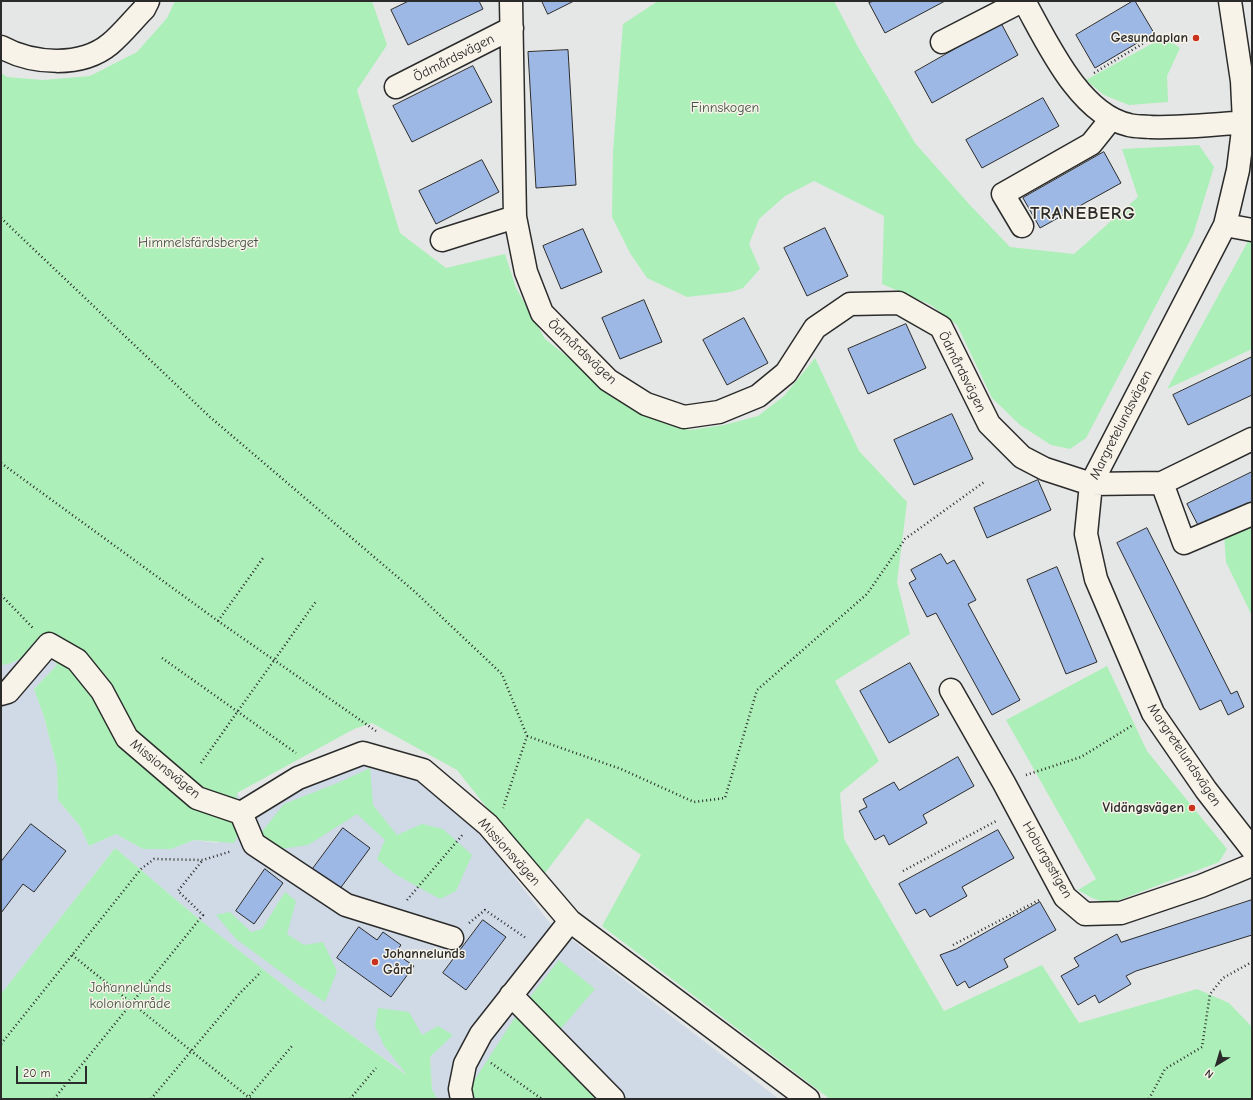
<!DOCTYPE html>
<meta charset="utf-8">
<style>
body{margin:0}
#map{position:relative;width:1253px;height:1100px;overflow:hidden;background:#e5e7e7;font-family:"Comic Neue",sans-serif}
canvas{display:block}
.frame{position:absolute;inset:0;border:2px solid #2b2b2b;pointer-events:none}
.north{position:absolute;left:1197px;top:1044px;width:40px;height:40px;-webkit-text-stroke:3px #f7f3e8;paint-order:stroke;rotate:218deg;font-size:11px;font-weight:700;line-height:16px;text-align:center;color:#2b2b2b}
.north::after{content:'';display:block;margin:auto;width:14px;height:18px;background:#2b2b2b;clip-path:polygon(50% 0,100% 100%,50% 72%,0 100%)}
.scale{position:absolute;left:16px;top:1066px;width:71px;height:18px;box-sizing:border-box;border:2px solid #2b2b2b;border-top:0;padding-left:5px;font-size:12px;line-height:14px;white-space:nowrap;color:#2b2b2b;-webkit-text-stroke:3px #f7f3e8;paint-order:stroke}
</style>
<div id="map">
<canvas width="1253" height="1100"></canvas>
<div class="frame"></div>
<div class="north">N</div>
<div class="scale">20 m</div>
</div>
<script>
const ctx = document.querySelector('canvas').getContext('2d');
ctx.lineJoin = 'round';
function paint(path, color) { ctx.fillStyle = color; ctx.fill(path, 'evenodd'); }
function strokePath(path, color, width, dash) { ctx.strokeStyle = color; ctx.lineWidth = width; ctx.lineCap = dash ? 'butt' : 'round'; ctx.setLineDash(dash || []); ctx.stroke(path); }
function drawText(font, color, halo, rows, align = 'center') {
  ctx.font = font + ' "Comic Neue",sans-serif'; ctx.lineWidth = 3; ctx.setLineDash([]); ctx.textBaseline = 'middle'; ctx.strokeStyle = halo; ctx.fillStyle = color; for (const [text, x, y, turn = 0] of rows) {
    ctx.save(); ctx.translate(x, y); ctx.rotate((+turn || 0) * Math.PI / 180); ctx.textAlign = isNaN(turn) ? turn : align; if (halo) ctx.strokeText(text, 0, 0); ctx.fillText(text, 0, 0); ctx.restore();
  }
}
paint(new Path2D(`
 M32,653L51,656L57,665L34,689L44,717L57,767L58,800L80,826L89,846L116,834L143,849H171L194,840L217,843L238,835L237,793L254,815L297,787L360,762L419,777L480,832L549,922L779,1099H437L432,1089L430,1057L452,1035L422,1036L384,1046L409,1076L305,1002L200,920L115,848L1,994V665L9,664Z`), '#d0d9e6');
paint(new Path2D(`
 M175,1H372L387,45L357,90L400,233L446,268L505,254L516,288L545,339L629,405L666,424L690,430L724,425L758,416L784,396L815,358L859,451L907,502L897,582L910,634L835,681L879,761L840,793L844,839L944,1011L1042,965L1079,1023L1197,989L1229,1003L1252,1027V1099H830L602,926L641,855L587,818L542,877L457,770L372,723L354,729L237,793L238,835L234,843L194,840L171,849H143L116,834L89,846L80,826L58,800L57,767L44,717L34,689L57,665L51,657L32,653L9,664L1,665V73L7,77L43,80L90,76L137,52L167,18Z
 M658,1H834L858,47L915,143L969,204L1010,247L1074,254L1138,197L1122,149L1199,145L1214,167L1193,235L1086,438L1070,449L1051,445L1020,425L992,398L957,325L931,305L882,284L884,216L814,181L785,196L759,219L749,244L760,269L743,288L731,292L687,297L647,278L630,253L612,217L613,151L623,24Z
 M1164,37L1180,48L1167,76L1168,102L1129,105L1104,95L1086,80Z
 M1252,232V349L1167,389L1246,245Z
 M1252,527V616L1226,562L1224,534Z
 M1107,666L1147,751L1227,849L1219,862L1109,904L1092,898L1078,890L1096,879L1006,720Z
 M370,768L373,805L397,835L422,824L443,829L472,855L456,891L440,899L395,874L377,859L385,840L357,814L308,845L280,849L261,833L284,804L340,782Z
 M115,848L200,920L305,1002L407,1075L384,1046L375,1026L378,1008L409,1012L422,1035L438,1026L453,1035L430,1057L432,1089L437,1099H1V994Z
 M285,892L296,901L287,934L304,945L323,942L337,971L325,1002L300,986L236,939L216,915L230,912L251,932L262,929Z
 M559,960L595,989L551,1040L607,1099H475L470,1087L519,1011Z`), '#acefb8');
const building = new Path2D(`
 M409,1H479L483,9L408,45L391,10Z
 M542,1H574L548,14Z
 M874,1H945L885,33L869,3Z
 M1133,1H1135L1154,33L1095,68L1076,35Z
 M1001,23L1018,55L932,103L915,72Z
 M568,50L576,185L536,188L528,52Z
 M473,66L492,102L412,142L393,106Z
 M1043,98L1059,126L982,168L966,140Z
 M1104,152L1121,183L1040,228L1023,198Z
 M482,160L499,192L436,224L419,191Z
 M825,228L848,276L807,296L784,248Z
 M583,229L602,272L561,289L543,246Z
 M644,300L662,342L620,359L602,318Z
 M744,318L768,363L727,385L703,340Z
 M906,324L926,368L868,394L848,349Z
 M1252,357V395L1188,425L1173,395Z
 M952,414L973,459L914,485L894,440Z
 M1252,472V506L1201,531L1187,504Z
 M1038,480L1051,510L987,538L974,508Z
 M1147,528L1231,694L1237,691L1244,707L1228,715L1221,700L1200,710L1117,543Z
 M941,554L947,564L954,560L976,600L968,604L1020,700L992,715L936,613L927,617L909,583L916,579L911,570Z
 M1057,567L1097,662L1066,674L1027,580Z
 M910,663L939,715L889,743L860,691Z
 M958,757L974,786L923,815L927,823L889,845L884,835L875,840L859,811L867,807L863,799L894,782L899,790Z
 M31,824L66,851L34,892L23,884L1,913V862Z
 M343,828L370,848L336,894L309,874Z
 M998,830L1014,858L962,887L967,896L930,917L925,909L916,914L899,884Z
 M265,869L283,883L254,924L236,911Z
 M1252,900V935L1136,971L1126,976L1131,984L1099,1003L1095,995L1078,1005L1061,976L1079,966L1074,958L1117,934L1121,942Z
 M1040,902L1056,930L1004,959L1008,967L969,988L965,981L957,986L940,955L956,949Z
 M483,920L506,937L466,990L443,973Z
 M359,927L377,940L383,932L401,945L395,953L414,966L391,997L337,958Z`);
paint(building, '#9eb8e5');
strokePath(building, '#2b2b2b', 1);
const minor = new Path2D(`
 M511,1L515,217L526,272L542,313L608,380L646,404L684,417L719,412L758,396L786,373L815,328L850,304L899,303L941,327L989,424L1022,457L1045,469L1091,484L1162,483L1252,439
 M1024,1C1047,42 1079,114 1129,125C1135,127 1143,126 1150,127C1182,128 1213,125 1244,122
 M1230,1L1242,81L1244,122L1238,170L1225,225L1091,484L1086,534L1096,579L1153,713L1206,790L1252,849
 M942,42L1022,1
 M1,47C32,64 81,68 110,44C122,34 133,20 144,9L148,1
 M396,87L512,28
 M1225,225L1252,230
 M1022,226L1003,194L1091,144L1111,119
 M442,240L515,217
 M1162,483L1184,543L1252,514
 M951,690L1004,783L1065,897L1085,914L1121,913L1201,886L1252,865
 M1,694L8,692L49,644L77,660L102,691L127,738L197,798L241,813
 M241,813L298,778L363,753L423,770L488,825L570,921L808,1099
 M241,813L254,844L346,905L452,938
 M511,995L613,1099
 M462,1099L460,1089L465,1064L481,1034L570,921`);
strokePath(minor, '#2b2b2b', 25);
strokePath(new Path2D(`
 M1094,73L1147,41
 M1,218L210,417L414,591L502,674L527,736L503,808
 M1,463L218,621L376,731
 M1,595L33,628
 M218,621L263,558
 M162,658L296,753
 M527,736L621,769L694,802L725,798L757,690L867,594L905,539L984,482
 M201,763L317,600
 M1026,775L1081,757L1133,725
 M903,871L998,820
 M407,900L464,833
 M469,923L485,910L526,938
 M953,945L1041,899
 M72,955L251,1099
 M1,1044L141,869L154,859L203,860L232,851
 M491,1063L542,1099
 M54,1099L203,915L178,891L202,861
 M151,1099L239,994L261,972
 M247,1099L292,1046
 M350,1099L376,1068
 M1149,1099L1165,1069L1202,1047L1210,994L1223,978L1252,962`), '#2b2b2b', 2.5, [1, 3]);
strokePath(minor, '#f7f3e8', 22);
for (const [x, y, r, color] of [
 [1196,38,4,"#c8321e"],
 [1192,808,4,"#c8321e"],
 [375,962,4,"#c8321e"]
]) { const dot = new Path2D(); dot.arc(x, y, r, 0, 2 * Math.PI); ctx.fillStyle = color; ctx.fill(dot); strokePath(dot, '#f7f3e8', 1.5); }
drawText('bold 14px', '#2b2b2b', '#f7f3e8', [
 ["Gesundaplan",1188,38],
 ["Vidängsvägen",1184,808],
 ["Johannelunds",383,954,"left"],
 ["Gård",383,970,"left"]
], 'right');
drawText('14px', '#2b2b2b', '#f7f3e8', [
 ["Ödmårdsvägen",454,58,-27],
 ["Ödmårdsvägen",582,352,43],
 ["Ödmårdsvägen",962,372,63],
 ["Margretelundsvägen",1121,425,-63],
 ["Margretelundsvägen",1184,755,56],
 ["Missionsvägen",165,769,39],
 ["Missionsvägen",509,852,48],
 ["Hoburgsstigen",1047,860,60]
]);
drawText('14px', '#455247', '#f7f3e8', [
 ["Finnskogen",725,108],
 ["Himmelsfärdsberget",198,243],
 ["Johannelunds",130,988],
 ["koloniområde",130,1004]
]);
ctx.letterSpacing = '1px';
drawText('bold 18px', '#2b2b2b', '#f7f3e8', [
 ["TRANEBERG",1083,214]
]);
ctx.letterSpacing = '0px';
</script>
